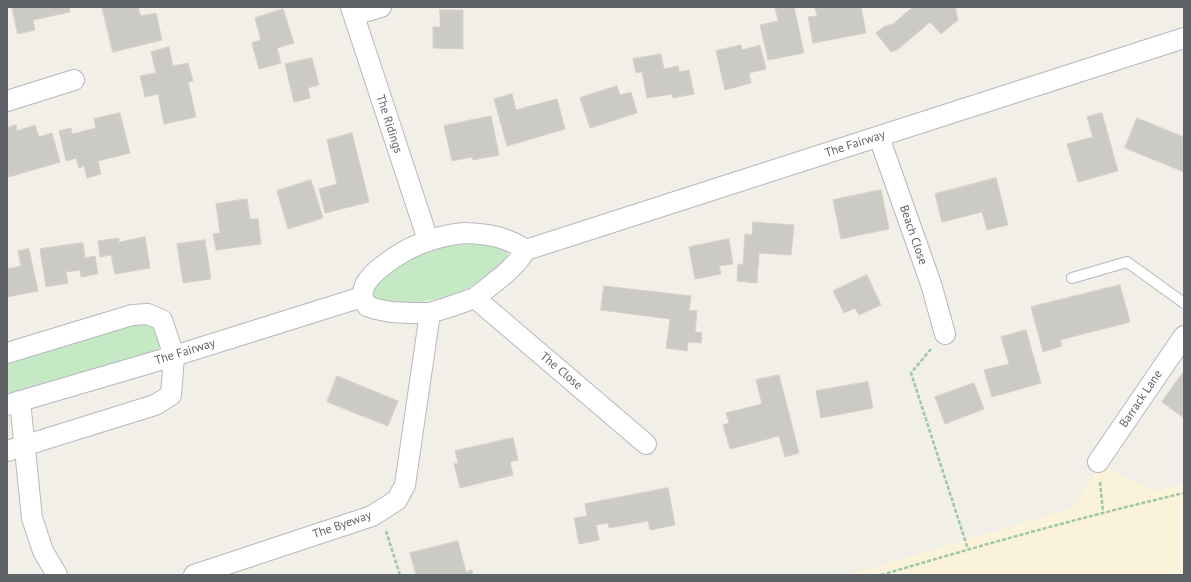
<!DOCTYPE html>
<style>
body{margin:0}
#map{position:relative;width:1191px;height:582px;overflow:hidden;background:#f1efe8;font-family:"PT Sans",sans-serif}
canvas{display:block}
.frame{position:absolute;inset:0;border:8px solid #5f6368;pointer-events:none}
</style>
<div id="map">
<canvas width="1191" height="582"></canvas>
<div class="frame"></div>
</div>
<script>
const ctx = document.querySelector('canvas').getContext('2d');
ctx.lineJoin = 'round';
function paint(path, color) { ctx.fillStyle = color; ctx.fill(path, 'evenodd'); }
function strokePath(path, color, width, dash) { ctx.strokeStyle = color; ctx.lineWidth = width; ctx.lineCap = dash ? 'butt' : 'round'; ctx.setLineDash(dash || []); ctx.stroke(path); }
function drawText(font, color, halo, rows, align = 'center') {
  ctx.font = font + ' "PT Sans",sans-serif'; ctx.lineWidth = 3; ctx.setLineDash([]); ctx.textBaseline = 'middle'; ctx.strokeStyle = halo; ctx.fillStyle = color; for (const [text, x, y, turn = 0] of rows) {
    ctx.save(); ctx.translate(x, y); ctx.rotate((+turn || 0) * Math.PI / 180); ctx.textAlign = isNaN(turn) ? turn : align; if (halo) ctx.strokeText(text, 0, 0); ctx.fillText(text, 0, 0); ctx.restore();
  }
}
paint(new Path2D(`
 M475,244L495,245L506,249L508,253L507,258C482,284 460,296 425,301C416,302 406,304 397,304C389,303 381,302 373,300C372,297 371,292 372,288C379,272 422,253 438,248C451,245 463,244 475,244Z
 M137,321C140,321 144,321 147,322C157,325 160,341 159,350L7,397V363Z`), '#c5e8c5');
paint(new Path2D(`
 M1101,466L1155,491L1184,484V575H848L1073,508Z`), '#fbf3d9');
const building = new Path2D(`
 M12,7H69L70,12L33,20L35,30L18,34Z
 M102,7H138L141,16L156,13L162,40L113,52Z
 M775,7H794L804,53L768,60L760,25L778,21Z
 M815,7H861L866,33L813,43L808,17L817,16Z
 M913,7H955L958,20L941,34L930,22L897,50L891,52L876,33L885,26L893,24Z
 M283,9L294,43L277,48L281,63L259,69L252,43L261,40L255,18Z
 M440,10H463V49L433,48V27H440Z
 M741,45L742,50L760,45L766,69L749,73L751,83L725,90L716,51Z
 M169,47L173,66L188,63L193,81L188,82L196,117L164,124L158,94L145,97L140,76L156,73L151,52Z
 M661,54L664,69L678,66L679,72L689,70L694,94L673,98L672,94L647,98L642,72L636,73L633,59Z
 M312,58L319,85L308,88L310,98L294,102L285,64Z
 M617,86L620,95L631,92L637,113L590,128L580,98Z
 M512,94L516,110L557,99L565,129L507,146L494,99Z
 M120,113L130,153L98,161L101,174L87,178L84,166L79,168L76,158L66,161L59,131L71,128L72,134L96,128L94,119Z
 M1102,113L1118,171L1078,182L1067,144L1093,137L1087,117Z
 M491,116L499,155L473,160L472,157L452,161L444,126Z
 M1137,118L1184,137V172L1125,148Z
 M16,125L17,131L35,125L39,137L52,133L60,162L9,177L7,169V128Z
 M352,133L369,202L325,213L319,189L337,184L327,140Z
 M996,178L1008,225L987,230L982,212L942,222L935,194Z
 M311,180L323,218L288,229L277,191Z
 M881,190L889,229L841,239L833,200Z
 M247,199L250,219H258L261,244L216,250L213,234L220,233L216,204Z
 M753,222L794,225L791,255L759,253L757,283L737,281L738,264L743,265L745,234L752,235Z
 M145,237L150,268L115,274L111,255L100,257L98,241L119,238V242Z
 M729,239L733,264L719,266L721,274L695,279L689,247Z
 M205,240L211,279L183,283L177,244Z
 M83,243L85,258L95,256L98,274L81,277L80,270L66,272L68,283L46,287L40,249Z
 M29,249L38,291L7,297V269L21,266L18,251Z
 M867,275L881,305L859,315L855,308L844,313L833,291Z
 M1120,285L1130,322L1060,340L1062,346L1043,352L1031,307Z
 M604,286L691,296L689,310L697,311L695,332L702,333L701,343L688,342L687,351L666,348L670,319L601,310Z
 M1026,330L1041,383L992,397L984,370L1009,364L1001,337Z
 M1184,371V418L1162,402Z
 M779,375L799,453L785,457L779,436L730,449L723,425L729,423L726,413L762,404L756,380Z
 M337,376L398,401L388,426L327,402Z
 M868,382L873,408L821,418L816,391Z
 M974,383L984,409L945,424L935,397Z
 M513,438L518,460L510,462L513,475L460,488L454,464L458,463L455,451Z
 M668,488L675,525L650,530L648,521L609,528L608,523L596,525L599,540L579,544L574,518L587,516L585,504Z
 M458,541L466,572L472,570L473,575H416L410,553Z`);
paint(building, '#cccac5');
strokePath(building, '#d6d1c6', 1);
const service = new Path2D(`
 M1072,278L1127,262L1184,303`);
const minor = new Path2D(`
 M351,7L428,240
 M354,15L381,7
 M7,101L74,80
 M879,137L931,284L945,334
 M464,233C490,234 504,236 526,250L517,262L505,274L475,298L449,307L430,313H410L391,312L376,309L367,306L362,297C363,293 363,289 365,285C369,277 377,270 384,265C408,246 434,236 464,233Z
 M526,250L1184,38
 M475,298L646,444
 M7,353L132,315L148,314L162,320L174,356L171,395L155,405L7,451
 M20,401L32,518L43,551L57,575
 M7,405L174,356L362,297
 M1098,462L1184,336
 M194,575L372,516L397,500L405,485L430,313`);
strokePath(service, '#b5b8bc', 12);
strokePath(minor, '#b5b8bc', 22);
strokePath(new Path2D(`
 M931,349L911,373L968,549
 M1100,482L1103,512
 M386,531L400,575
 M881,575C982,545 1082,517 1184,493`), '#9cc7a9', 2.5, [4, 2]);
strokePath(service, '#fff', 10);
strokePath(minor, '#fff', 20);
drawText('12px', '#5f6368', '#fff', [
 ["The Ridings",389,124,72],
 ["The Fairway",855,144,-18],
 ["Beach Close",913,235,71],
 ["The Fairway",185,352,-17],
 ["The Close",561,371,40],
 ["Barrack Lane",1141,399,-56],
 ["The Byeway",342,525,-19]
]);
</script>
